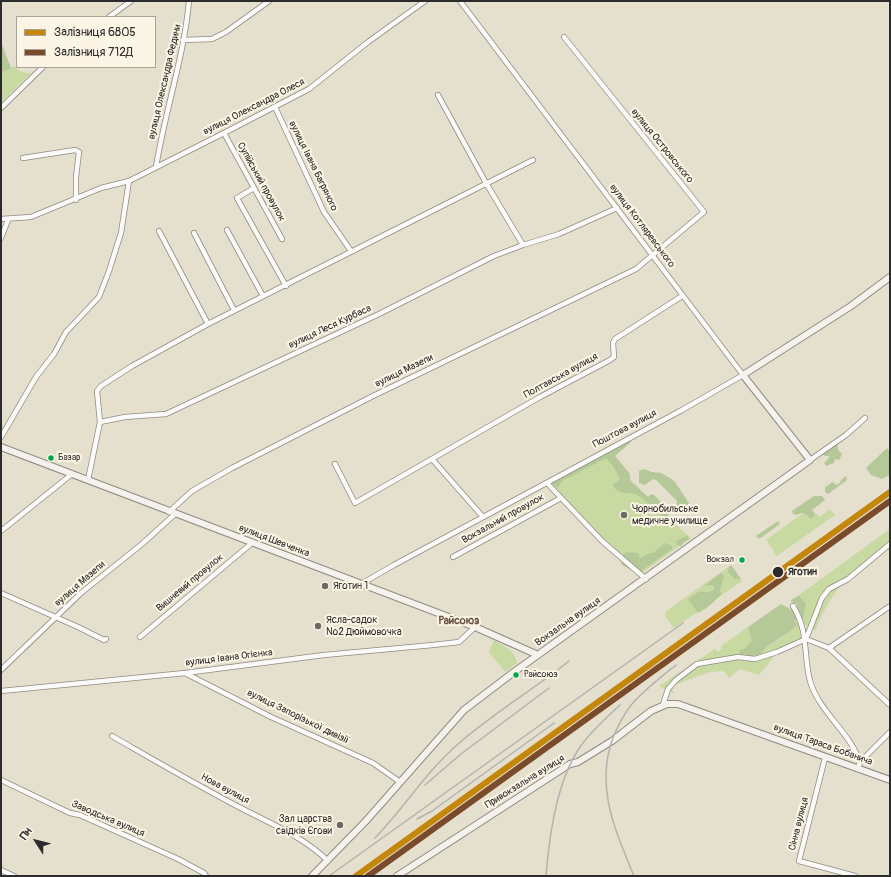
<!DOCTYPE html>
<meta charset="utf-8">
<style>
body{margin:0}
#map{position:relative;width:891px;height:877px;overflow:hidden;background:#e5dfce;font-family:Pangolin,sans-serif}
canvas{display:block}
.frame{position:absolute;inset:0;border:2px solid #2b2b2b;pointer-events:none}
.legend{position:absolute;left:16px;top:16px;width:140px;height:52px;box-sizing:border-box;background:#fcf5e5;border:1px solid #a8a49b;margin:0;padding:5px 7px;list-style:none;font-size:12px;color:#2b2b2b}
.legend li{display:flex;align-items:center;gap:8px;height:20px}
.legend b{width:20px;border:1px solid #a8a49b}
.north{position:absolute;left:16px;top:821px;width:40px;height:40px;-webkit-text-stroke:3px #fcf5e5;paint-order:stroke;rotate:306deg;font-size:11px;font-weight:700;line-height:16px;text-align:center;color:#2b2b2b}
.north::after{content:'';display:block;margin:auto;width:14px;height:18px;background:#2b2b2b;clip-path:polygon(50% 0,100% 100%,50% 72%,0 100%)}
</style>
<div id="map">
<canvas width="891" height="877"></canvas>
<div class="frame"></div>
<ul class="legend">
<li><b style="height:5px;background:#c4870b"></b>Залізниця 6805</li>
<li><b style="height:5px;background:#7a4b2a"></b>Залізниця 712Д</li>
</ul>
<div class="north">Пн</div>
</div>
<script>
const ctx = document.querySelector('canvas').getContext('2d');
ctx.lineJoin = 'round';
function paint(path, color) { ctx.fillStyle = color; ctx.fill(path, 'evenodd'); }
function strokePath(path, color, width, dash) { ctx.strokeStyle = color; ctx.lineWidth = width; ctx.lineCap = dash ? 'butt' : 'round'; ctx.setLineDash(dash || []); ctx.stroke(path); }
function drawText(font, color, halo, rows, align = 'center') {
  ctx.font = font + ' Pangolin,sans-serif'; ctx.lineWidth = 4; ctx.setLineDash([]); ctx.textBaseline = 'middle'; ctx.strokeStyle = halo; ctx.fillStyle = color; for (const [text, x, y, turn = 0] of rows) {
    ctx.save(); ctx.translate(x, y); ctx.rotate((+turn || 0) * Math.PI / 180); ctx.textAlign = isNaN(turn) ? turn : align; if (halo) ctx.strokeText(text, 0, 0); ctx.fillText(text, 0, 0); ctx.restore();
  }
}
paint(new Path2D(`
 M14,66C18,71 26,75 32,72L1,103V73Z
 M605,455L690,538L642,573L604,539L551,483Z
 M830,509L835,515L777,556L766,540L802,514L807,515L812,510L820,517Z
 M890,529V543C853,573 833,585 815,631L804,624L803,619L806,604L799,595Z
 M731,565L742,581L674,628L666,617L665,612Z
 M796,619H798L801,639L776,650V654L759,675L740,669L729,678L724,671L710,672L674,685L672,690L675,694L659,686L715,649L718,652L722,649L721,646L748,627L753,641L744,649L761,653L773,642L779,640L794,628Z
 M494,640C503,646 516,651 517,663L505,672L489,652Z`), '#c8d9a1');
paint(new Path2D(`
 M1,42L11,68L1,73Z
 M631,440L630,443L615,456L630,474V481L648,497L651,494L654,495L669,510L670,513L666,518C656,513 643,496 635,494C626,492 618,495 613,485L620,479L613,466L606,458L562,481L558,488L551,482Z
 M837,443L838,450L842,454L839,460L835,459L834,463L826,466L824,463L828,459L829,456H825L822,453Z
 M887,448L890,451V475L882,479L871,475L866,468Z
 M643,469L652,472L661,473L670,478L675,482L689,503L684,510L676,508L677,501L656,480L653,479L645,485L639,483V471Z
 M846,476L847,480L828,494L825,492V487L833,482L836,485L840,483L841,480Z
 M814,496H822L825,500L812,510L815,515L811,519L807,515L801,513L796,515L793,514L792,511Z
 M778,521L780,524L759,539L756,536Z
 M688,535L689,540L685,541L681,546L677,545L676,541Z
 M665,543L672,546V549L644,569L640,575L622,565L620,558L626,552L638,553L640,558L650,553H653Z
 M729,566H732L741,579H735L728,572Z
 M721,573L724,576L720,591L722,594L708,607L698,613L688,599L700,591C704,593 712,593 715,588L712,585L704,586Z
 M799,595L806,604L803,619L794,621L797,624C787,638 767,641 760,656L740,654L739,650L744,649L752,641L748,627L781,604L790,609H796L797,604L790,601Z`), '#b4c898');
const street = new Path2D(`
 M109,17L131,1
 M183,40L212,39L226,32L269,1
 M438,95L486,183L523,245
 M275,107L324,212L351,251
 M1,108L43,67
 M224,133L282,239
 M23,158L75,150L79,152L76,177V200
 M156,167C165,111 184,57 189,1
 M254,188L237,198L286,286
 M1,219L31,217L101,188L129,181L224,133L309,89L368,42L425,1
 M227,230L263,296
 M159,231L208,324
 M194,233L234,310
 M1,238L8,220
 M100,422L97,391L101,386L132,366L208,324L533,160
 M1,437L36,377L54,354L66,332L99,297L109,271L121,233L129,181
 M432,459L483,517
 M810,460L846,435L865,418
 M335,464L355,503L540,397L610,360L614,357L613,343L615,339L682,296
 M88,480L100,422L125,417L166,414L379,314L494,256L523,245L559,234L617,208
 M547,483L602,541L646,579
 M169,512L192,491L232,468L373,396L636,269L704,212L564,37
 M1,531L72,474
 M453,557L561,498
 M361,584L394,565L682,410L743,375L460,1
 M1,593L78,627L104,640L106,639
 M793,606C809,632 803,653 810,681C819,712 850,732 860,762
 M140,637L252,543
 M806,639L829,648L890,705
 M829,648L890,606
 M1,670L81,593L142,544L175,514
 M185,673L271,717L373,763L400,782
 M1,691L185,673L324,655L433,645L459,642L475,627
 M663,705L668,689L676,680L697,664L738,657L755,659L777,652L806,639L822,598L829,589L848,579L890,544
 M112,736C154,760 195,784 237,806C267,822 303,836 328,861
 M825,758L799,861L855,876
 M858,769L860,762L890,732
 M1,780L70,813L80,815L178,859L204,873L206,876
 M1,870L14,876`);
const secondary = new Path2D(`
 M1,447L475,627L538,655
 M312,876L365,822L464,710L514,672L810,460L743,375L851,306L890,277
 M397,876L570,764L578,762L612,741L651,711L667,704H678L890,780`);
strokePath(street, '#8e8b82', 6);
strokePath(secondary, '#8e8b82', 8);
strokePath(street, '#fbfaf8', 4.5);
strokePath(secondary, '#f5f2ed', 6);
strokePath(new Path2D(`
 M425,785L461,754L549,688
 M417,819L432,811L554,723
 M375,838C404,808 426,772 457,745C492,714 533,690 569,661
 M329,876L683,623
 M546,876C549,837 557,780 580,747C591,731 606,718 620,705
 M634,876C615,830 594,785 614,735C619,724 624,713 632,704C645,689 661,677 676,665`), '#b3b2af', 1.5);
strokePath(new Path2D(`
 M356,876L890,492`), '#c4870b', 6);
strokePath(new Path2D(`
 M368,876L890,501`), '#7a4b2a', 6);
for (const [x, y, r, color] of [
 [51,458,3.5,"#00a651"],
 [624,515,4,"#6c6a64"],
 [742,560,3.5,"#00a651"],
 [778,572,6,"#2b2b2b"],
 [325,586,4,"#6c6a64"],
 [318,626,4,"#6c6a64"],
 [516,675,3.5,"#00a651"],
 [340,825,4,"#6c6a64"]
]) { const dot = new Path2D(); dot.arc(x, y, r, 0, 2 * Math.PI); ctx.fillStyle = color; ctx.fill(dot); strokePath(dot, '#fcf5e5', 1.5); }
drawText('9px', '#2b2b2b', '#fcf5e5', [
 ["Базар",58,458],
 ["Вокзал",734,560,"right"],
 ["Райсоюз",524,675]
], 'left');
drawText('10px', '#2b2b2b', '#fcf5e5', [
 ["вулиця Олександра Федини",165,82,-77],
 ["вулиця Олександра Олеся",254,107,-27],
 ["вулиця Островського",662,146,51],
 ["вулиця Івана Багряного",313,166,64],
 ["Супійський провулок",261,182,61],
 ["вулиця Котляревського",642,226,53],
 ["вулиця Леся Курбаса",330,327,-25],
 ["вулиця Мазепи",404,371,-26],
 ["Полтавська вулиця",561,376,-29],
 ["Поштова вулиця",625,429,-28],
 ["Вокзальний провулок",503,519,-29],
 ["вулиця Шевченка",274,541,21],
 ["Вишневий провулок",190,583,-40],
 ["вулиця Мазепи",80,584,-41],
 ["Вокзальна вулиця",568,622,-35],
 ["вулиця Івана Огієнка",229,658,-7],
 ["вулиця Запорізької дивізії",298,717,26],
 ["вулиця Тараса Бобанича",823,745,20],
 ["Привокзальна вулиця",525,782,-32],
 ["Нова вулиця",225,789,28],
 ["Заводська вулиця",108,819,23],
 ["Сінна вулиця",799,824,-76]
]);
drawText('10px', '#2b2b2b', '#fcf5e5', [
 ["Чорнобильське",632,509],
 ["медичне училище",632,521],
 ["Яготин 1",333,586],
 ["Ясла-садок",326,620],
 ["№2 Дюймовочка",326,632],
 ["Зал царства",332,819,"right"],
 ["свідків Єгови",332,831,"right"]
], 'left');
drawText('bold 10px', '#2b2b2b', '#fcf5e5', [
 ["Яготин",788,572]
], 'left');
drawText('bold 11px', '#6a5147', '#fcf5e5', [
 ["Райсоюз",459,621]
]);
</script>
